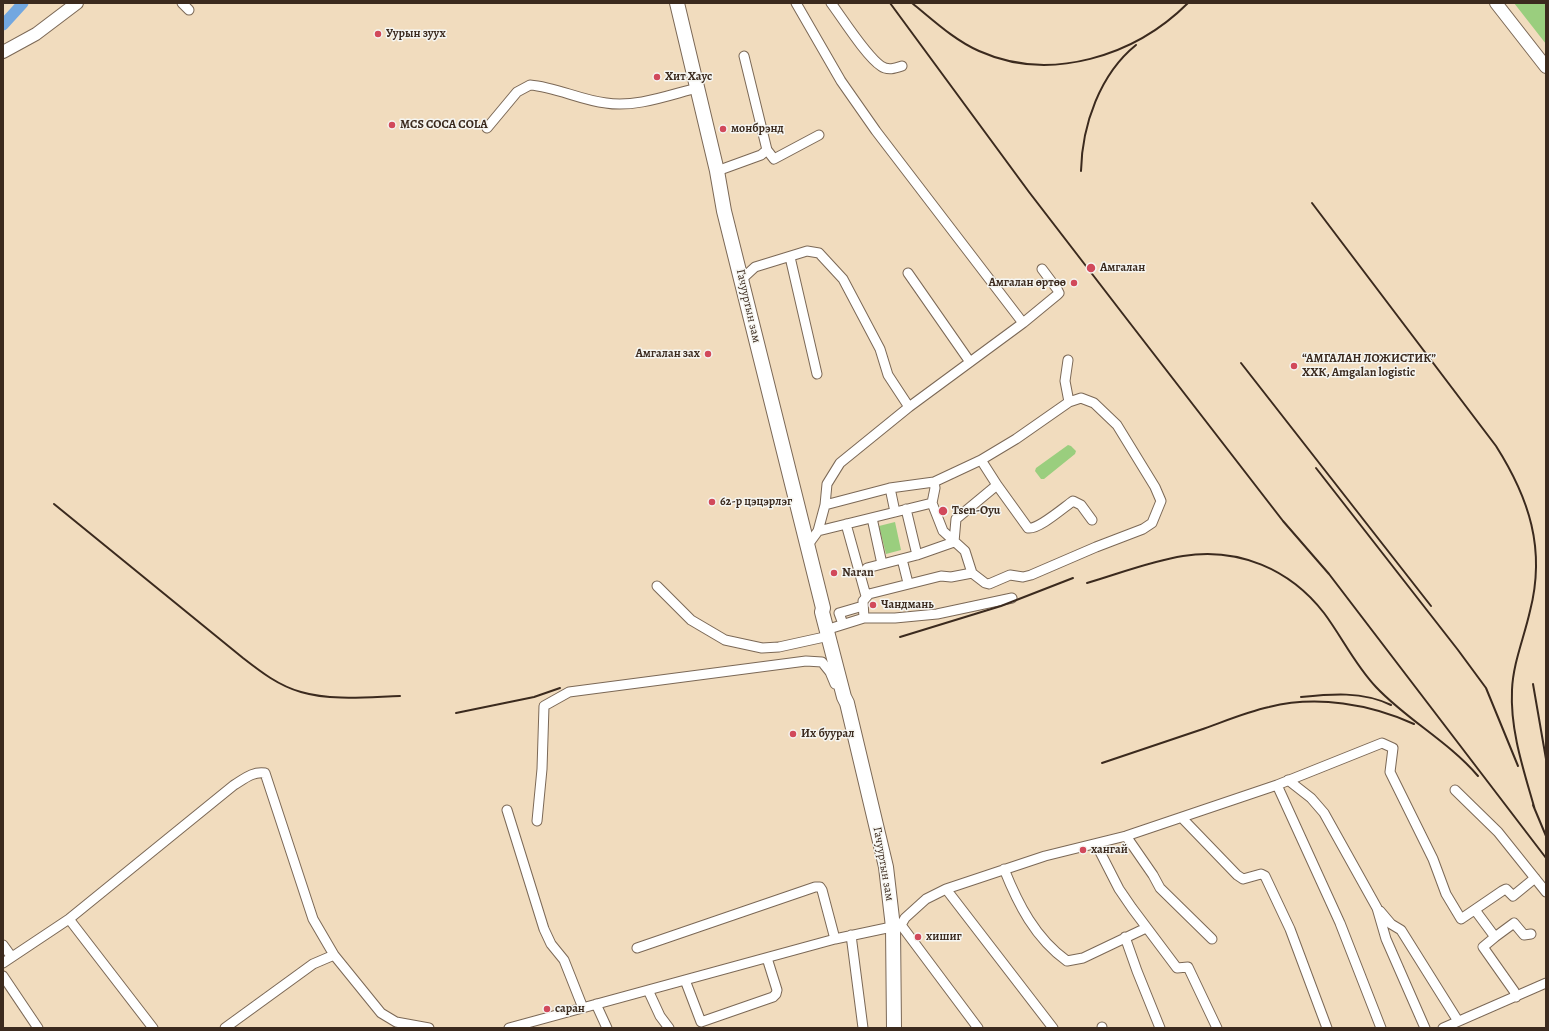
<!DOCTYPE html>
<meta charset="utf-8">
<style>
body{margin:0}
#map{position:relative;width:1549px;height:1031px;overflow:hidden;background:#f1dcbe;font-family:Alegreya,serif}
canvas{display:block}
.frame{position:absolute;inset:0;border:4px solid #3b2a1e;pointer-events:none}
</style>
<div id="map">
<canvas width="1549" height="1031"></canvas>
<div class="frame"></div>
</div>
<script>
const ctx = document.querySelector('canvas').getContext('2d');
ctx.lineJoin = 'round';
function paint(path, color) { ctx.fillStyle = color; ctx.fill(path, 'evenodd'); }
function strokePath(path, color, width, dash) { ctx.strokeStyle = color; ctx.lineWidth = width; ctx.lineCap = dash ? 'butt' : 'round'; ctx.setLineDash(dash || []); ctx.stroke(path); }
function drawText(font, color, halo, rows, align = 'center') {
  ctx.font = font + ' Alegreya,serif'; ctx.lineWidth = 3; ctx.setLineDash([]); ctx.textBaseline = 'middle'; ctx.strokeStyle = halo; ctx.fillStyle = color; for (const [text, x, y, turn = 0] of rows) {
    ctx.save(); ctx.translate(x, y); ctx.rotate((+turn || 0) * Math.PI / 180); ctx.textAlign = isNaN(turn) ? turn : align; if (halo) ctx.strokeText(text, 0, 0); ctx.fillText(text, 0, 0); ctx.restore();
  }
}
paint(new Path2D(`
 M1514,3H1546V44Z
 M1068,445L1071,446L1076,451L1075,454L1044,479H1041L1035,471L1036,468Z
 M895,522L901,550L886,554L879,526Z`), '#9ace7e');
strokePath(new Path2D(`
 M3,25L23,3`), '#72a7e0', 11);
const minor = new Path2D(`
 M182,3L189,10
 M796,3L841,81L876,131L1023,323
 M831,3C843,19 866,56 881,66C888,71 896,68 902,66
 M487,128L517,92L530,85C556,87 580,100 606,103C635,108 669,95 697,88
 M767,150L774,159L819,135
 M717,171L761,155L767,150L744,56
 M790,257L817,374
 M908,273L970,362
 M742,279L755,267L807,251L819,253L843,279L880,349L888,375L909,407
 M1068,360L1065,381L1069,402
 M997,485L1028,528C1038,530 1063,508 1073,501L1081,505L1092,520
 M932,503L943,531L965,551L972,573
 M825,505L890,488
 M906,509L917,555
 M895,512L890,488L934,482
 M872,518L882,564
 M846,524L866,596
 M818,531L932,503L935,488L934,482L981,460L1016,439L1069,402L1081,398L1094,403L1117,425L1155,487L1161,501L1152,523L1143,529L1096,547L1031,575L1023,577L1010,575L989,584L985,583L972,573L951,577L941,576L869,594L863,601L864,618L832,628
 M807,546L818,531L825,505L827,484L840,463L909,407L1023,323L1057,295L1059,293L1057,289L1042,269
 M902,559L908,583
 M867,568L917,555L954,542L956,519L997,485L981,460
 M657,586L691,620L725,640L762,648L779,647L829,636
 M864,618H895L937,614L1012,598
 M843,624L839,613L863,606
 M1288,780L1311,798L1324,813L1377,908L1386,939L1425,1028
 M1277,785L1340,923L1381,1028
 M1455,790L1498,832L1546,892
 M507,810L544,929L551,944L564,960L583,1008
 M1182,818L1237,875L1243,879L1261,874L1265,876L1290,929L1327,1028
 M537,821L542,769L544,706L569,692L806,661L822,662L830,672L835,684
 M1126,836L1153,875L1160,888L1212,939
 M1096,844L1119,889L1132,908L1177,968L1188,967L1217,1028
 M1004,869C1018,904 1035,938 1067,961L1083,958L1146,928
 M946,889L1053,1028
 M1475,910L1495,937L1483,947L1514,991L1516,997
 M1380,911L1391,924L1401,930L1458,1021
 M69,919L153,1028
 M901,925L905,918L926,899L946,889L1045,856L1126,836L1277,785L1382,743L1393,748L1390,772L1433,859L1446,894L1461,919L1502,891L1506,889L1513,896L1535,878
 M851,935L863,1028
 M1125,937L1137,971L1160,1028
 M1495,937L1514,923L1524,935L1531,934
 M3,945L11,956
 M637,948L815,887H820L822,890L835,939
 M3,963L69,919L234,785C244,779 253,771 265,773L313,919L334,955L381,1013L396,1022L429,1028
 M3,976L38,1028
 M685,980L701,1022L773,997L776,994L777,990L767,958
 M648,990L660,1016L669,1028
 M596,1004L607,1028
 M1102,1027V1028
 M225,1028L313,964L334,955
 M509,1028L835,939L901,925L978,1028
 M1443,1028L1546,983`);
const major = new Path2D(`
 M1496,3L1546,67
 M3,52L36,34L77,3`);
const highway = new Path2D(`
 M677,3L717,171L724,211L823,608L822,612L844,697L847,703L886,867L893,927L894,1028`);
strokePath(minor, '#7b6856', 11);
strokePath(major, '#7b6856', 14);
strokePath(highway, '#7b6856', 16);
strokePath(minor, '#fff', 9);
strokePath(major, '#fff', 12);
strokePath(highway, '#fff', 14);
strokePath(new Path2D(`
 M890,3L1029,192L1126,318L1283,521L1329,574L1546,858
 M912,3C933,20 954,40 979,51C1050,83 1135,56 1188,3
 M1081,171C1082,125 1100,74 1136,45
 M1312,203L1496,446C1529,498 1546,549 1530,611C1524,638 1513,663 1512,690C1510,731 1524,771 1535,810
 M1241,363L1431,606
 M1316,468L1458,650L1486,688L1518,766
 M54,504L243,658C261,672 279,686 301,692C332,701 368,697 400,696
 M1087,583C1118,574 1151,561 1183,556C1238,547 1290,569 1324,613C1342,637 1355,665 1376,687C1407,720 1448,741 1478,776
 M900,637L1001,606L1073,578
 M1533,684L1546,759
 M1301,697C1331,694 1362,691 1391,705
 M456,713L534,697L560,688
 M1102,763C1135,752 1167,741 1200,730C1223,722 1246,712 1269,707C1317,695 1370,704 1414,724
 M1533,805L1546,836`), '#3b2a1e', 2);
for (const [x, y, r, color] of [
 [378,34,4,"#d1495b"],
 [657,77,4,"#d1495b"],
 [392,125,4,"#d1495b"],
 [723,129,4,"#d1495b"],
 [1091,268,5,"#d1495b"],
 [1074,283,4,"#d1495b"],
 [708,354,4,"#d1495b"],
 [1294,366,4,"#d1495b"],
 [712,502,4,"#d1495b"],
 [943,511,5,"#d1495b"],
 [834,573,4,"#d1495b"],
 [873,605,4,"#d1495b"],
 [793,734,4,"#d1495b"],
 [1083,850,4,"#d1495b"],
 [918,937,4,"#d1495b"],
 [547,1009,4,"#d1495b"]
]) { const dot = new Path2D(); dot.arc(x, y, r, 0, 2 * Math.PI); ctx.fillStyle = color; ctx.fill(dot); strokePath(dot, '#f6f6f2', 1.5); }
drawText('bold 12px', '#3b2a1e', '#f6f6f2', [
 ["Уурын зуух",386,34],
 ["Хит Хаус",665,77],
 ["MCS COCA COLA",400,125],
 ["монбрэнд",731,129],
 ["Амгалан",1100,268],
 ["Амгалан өртөө",1066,283,"right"],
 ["Амгалан зах",700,354,"right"],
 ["“АМГАЛАН ЛОЖИСТИК”",1302,359],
 ["ХХК, Amgalan logistic",1302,373],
 ["62-р цэцэрлэг",720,502],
 ["Tsen-Oyu",952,511],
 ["Naran",842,573],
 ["Чандмань",881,605],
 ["Их буурал",801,734],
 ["хангай",1091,850],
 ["хишиг",926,937],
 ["саран",555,1009]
], 'left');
drawText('12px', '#3b2a1e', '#f6f6f2', [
 ["Гачууртын зам",748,306,77],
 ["Гачууртын зам",883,864,80]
]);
</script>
